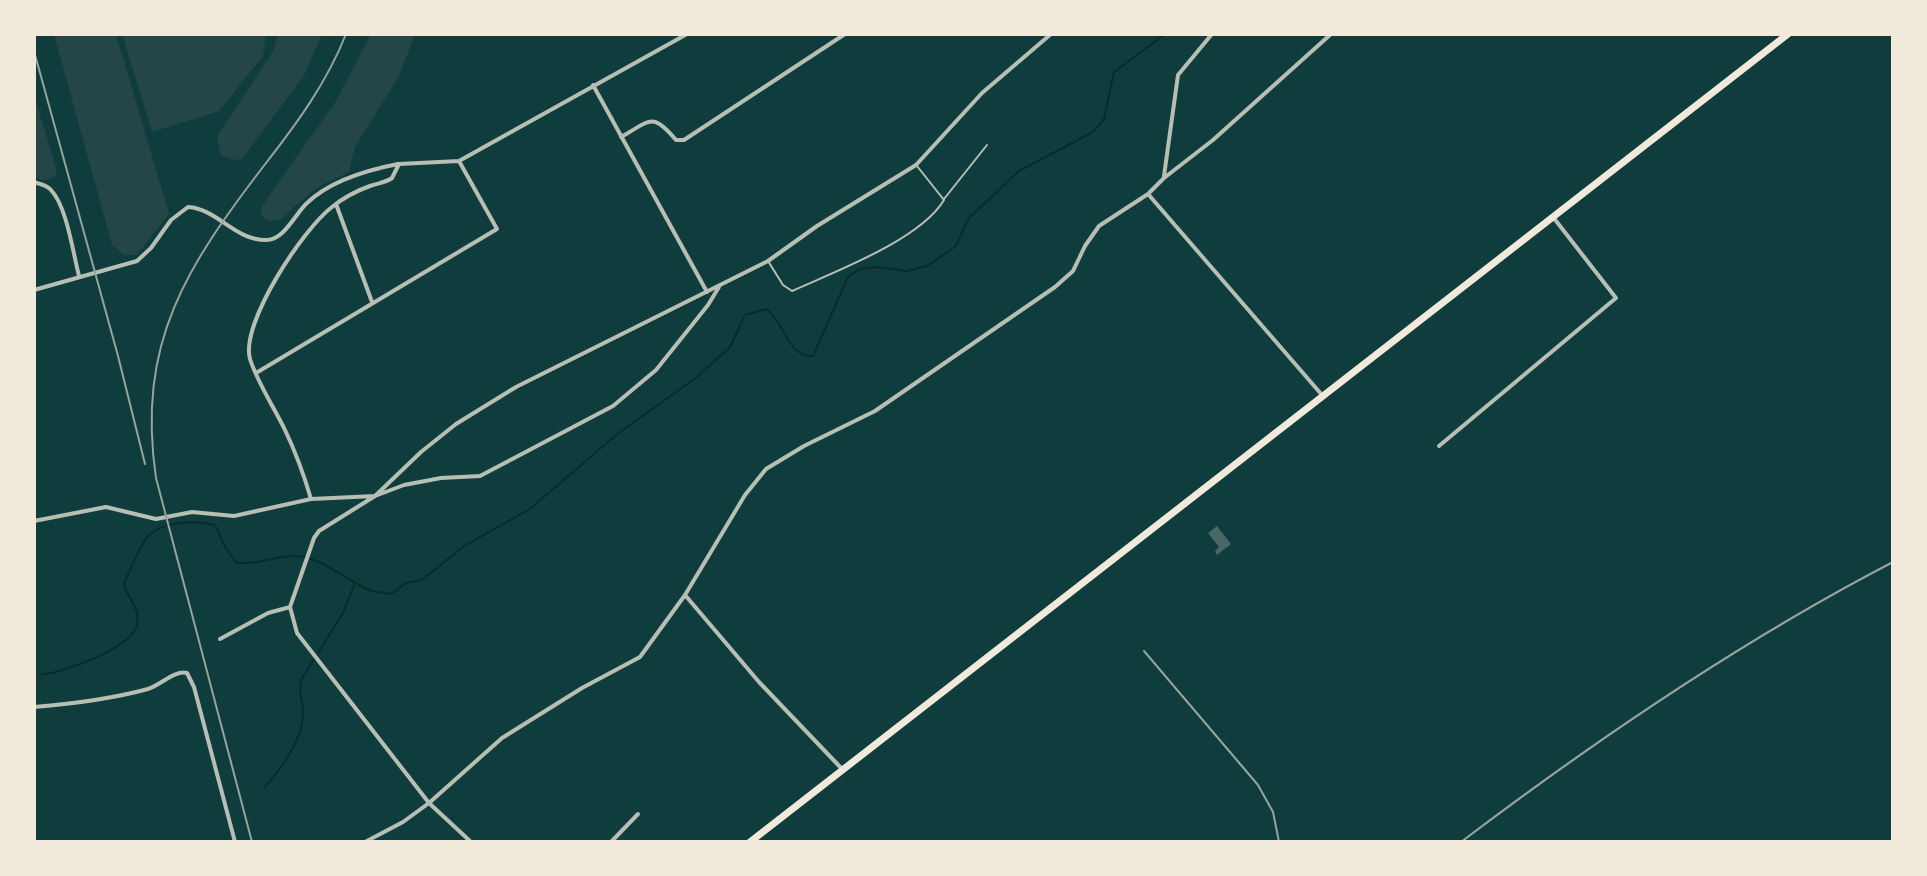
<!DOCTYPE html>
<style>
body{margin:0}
#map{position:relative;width:1927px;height:876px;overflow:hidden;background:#0f3d3e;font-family:Lato,sans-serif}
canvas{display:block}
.frame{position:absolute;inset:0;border:36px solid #f1e9da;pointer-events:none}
</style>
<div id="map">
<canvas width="1927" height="876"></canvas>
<div class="frame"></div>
</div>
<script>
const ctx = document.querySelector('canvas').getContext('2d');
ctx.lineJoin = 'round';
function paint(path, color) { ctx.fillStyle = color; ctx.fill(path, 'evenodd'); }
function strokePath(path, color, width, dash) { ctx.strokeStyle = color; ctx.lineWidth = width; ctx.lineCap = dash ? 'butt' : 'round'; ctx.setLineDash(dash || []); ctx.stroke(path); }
paint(new Path2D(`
 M54,34H116L169,214L137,255H124L112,245Z
 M122,34H266L263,56L219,111L152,132Z
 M278,34H322L303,77L242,159L234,160L221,155L217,137L273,51Z
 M371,34H415L399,76L355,147L349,172L316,188L279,220L269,221L261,216L262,206L336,101Z
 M34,96L56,167V175L48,180H40L34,175Z`), '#244646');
strokePath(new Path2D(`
 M42,674C64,673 131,648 137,625C141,607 126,598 124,583C129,572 141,545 147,537C162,521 195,520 215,525L225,547L236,562C256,566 274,556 294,556C316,556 336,572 354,582
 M264,788C281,769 303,740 303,713C303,701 298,692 301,680L343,613L355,583L371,591L391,594L406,583L422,580L464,546L530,509L616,435L697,377L730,347L745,315L766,309C785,322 787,357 813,356L848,277L859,269L876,267L907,271L927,266L956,246L969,218L1019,171L1093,132L1104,119L1114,72L1165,34`), '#0a2a2b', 2);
paint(new Path2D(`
 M1217,526L1231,544L1217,555L1215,551L1219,547L1208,533Z`), '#486865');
strokePath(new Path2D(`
 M944,199L987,145
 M768,261L783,285L792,291C834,272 920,240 944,200L917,166`), '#b8beb3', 2);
strokePath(new Path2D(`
 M593,85L707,292
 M621,137C650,121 652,111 676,140H684L845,34
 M1164,176L1178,75L1212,34
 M34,182C39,184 47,185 51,190C67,207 73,253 79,276
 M1148,194L1322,395
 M336,204L372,302
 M34,290L137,261L151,248L171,220L188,207C218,209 235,241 267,240C285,239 295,214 307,203C331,180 367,170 398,164
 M256,373L497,229L459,161
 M1439,446L1616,298L1553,217
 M311,499C304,475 296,453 285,430C274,407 258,384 250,359C240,323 304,228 332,207C343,198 356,191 370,186C378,183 385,183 392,178L399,164L459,161L687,34
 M34,521L106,507L156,519L192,512L234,516L311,499L375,496L421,452L456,424L516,387L768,261L817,226L916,165L982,93L1051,34
 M685,595L759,682L843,770
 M220,639L268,613L290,607
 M34,707C71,704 111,699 148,689C161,685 174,670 187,673L194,687L235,842
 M365,842L403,822L429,803L502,738L582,688L640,657L685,595L745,495L766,469L804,446L875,411L1055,287L1073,271L1085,246L1099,226L1148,194L1164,178L1213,140L1331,34
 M471,842L429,803L297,633L290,607L314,538L319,531L375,496L404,485L441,478L480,476L613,406L656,370L708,305L719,287
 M611,842L638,814`), '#b8beb3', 4);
strokePath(new Path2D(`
 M750,842L1788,34`), '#f1e9da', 7);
strokePath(new Path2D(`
 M34,51L118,356L145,464
 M1144,651L1258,785L1273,812L1279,842
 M252,842L156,478C136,342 187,266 266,163C298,122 327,82 346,34
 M1461,842C1597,739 1741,641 1893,562`), '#97a49c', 2);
</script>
